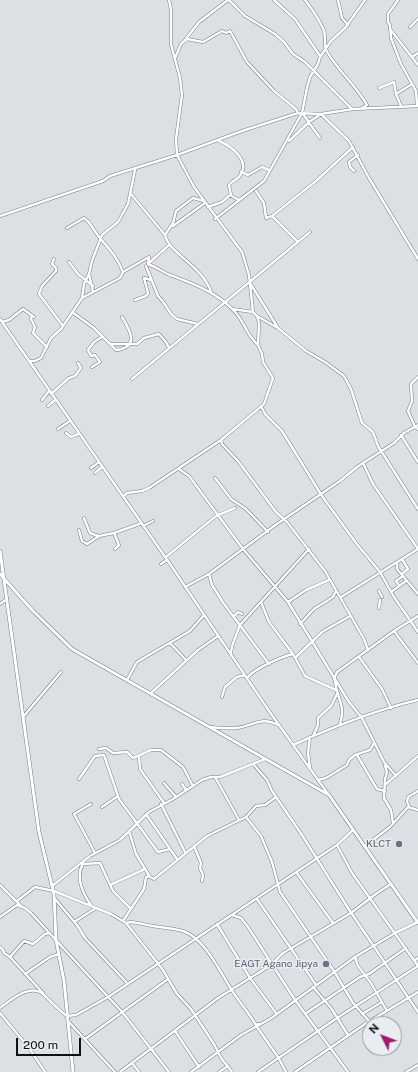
<!DOCTYPE html>
<style>
body{margin:0}
#map{position:relative;width:418px;height:1072px;overflow:hidden;background:#dbe0e5;font-family:"Public Sans",sans-serif}
canvas{display:block}
.north{position:absolute;left:362px;top:1016px;width:40px;height:40px;box-sizing:border-box;background:#e8edf2;border:1px solid #919598;border-radius:50%;rotate:312deg;font-size:11px;font-weight:700;line-height:16px;text-align:center;color:#0f1112}
.north::after{content:'';display:block;margin:auto;width:14px;height:18px;background:#a01b6b;clip-path:polygon(50% 0,100% 100%,50% 72%,0 100%)}
.scale{position:absolute;left:16px;top:1038px;width:65px;height:18px;box-sizing:border-box;border:2px solid #0f1112;border-top:0;padding-left:5px;font-size:12px;line-height:14px;white-space:nowrap;color:#0f1112;-webkit-text-stroke:3px #e8edf2;paint-order:stroke}
</style>
<div id="map">
<canvas width="418" height="1072"></canvas>
<div class="north">N</div>
<div class="scale">200 m</div>
</div>
<script>
const ctx = document.querySelector('canvas').getContext('2d');
ctx.lineJoin = 'round';
function strokePath(path, color, width, dash) { ctx.strokeStyle = color; ctx.lineWidth = width; ctx.lineCap = dash ? 'butt' : 'round'; ctx.setLineDash(dash || []); ctx.stroke(path); }
function drawText(font, color, halo, rows, align = 'center') {
  ctx.font = font + ' "Public Sans",sans-serif'; ctx.lineWidth = 3; ctx.setLineDash([]); ctx.textBaseline = 'middle'; ctx.strokeStyle = halo; ctx.fillStyle = color; for (const [text, x, y, turn = 0] of rows) {
    ctx.save(); ctx.translate(x, y); ctx.rotate((+turn || 0) * Math.PI / 180); ctx.textAlign = isNaN(turn) ? turn : align; if (halo) ctx.strokeText(text, 0, 0); ctx.fillText(text, 0, 0); ctx.restore();
  }
}
const minor = new Path2D(`
 M229,0L245,16L275,34L284,42L293,54L305,62L352,109
 M274,0L295,19L320,56
 M305,0C311,8 321,22 324,31C326,37 324,45 326,50C337,70 355,84 367,105L362,108
 M338,0L342,18L348,25
 M398,0L388,14V22L390,25L391,38L401,64L416,91L417,106
 M410,27L418,19
 M390,29L418,65
 M185,40L199,22L228,0
 M412,57L418,53
 M175,58L181,44L187,39L203,42L222,31L226,33L230,31L247,62L274,91L296,109L298,113
 M379,88L394,82L396,94
 M401,106L396,94L412,84
 M303,114L320,138
 M219,141C231,146 252,161 239,177C236,180 232,181 229,185L231,195
 M289,141L309,122L321,114L349,141L369,178L418,259
 M354,171L350,167L349,162L358,155
 M241,172L248,175L262,167L269,170
 M256,191L264,203L266,218L272,216L297,241
 M131,194L165,235
 M204,201L193,198L176,211L173,223L165,235C168,253 203,266 211,292
 M208,207L222,202L230,195L239,200
 M0,216L103,181L110,176L177,155L242,131L298,113L321,114L353,109L418,106
 M272,216L316,181L353,147
 M215,219L264,181L302,113L307,88L310,77L318,64L320,57L331,41L345,28L365,0
 M173,226L205,203
 M67,228L84,218C90,222 90,224 94,230C105,246 115,252 123,272
 M54,259L52,264L56,268V271L42,286L39,294L63,326
 M69,262L78,274L93,286
 M149,263L169,245
 M148,264C156,267 163,272 170,275C194,284 219,293 236,313C246,325 246,334 258,345
 M146,266L158,296L164,303L171,314L177,319L198,324
 M89,274L93,292
 M250,283L278,328L306,351L325,362L344,376L351,389L362,423L373,432L378,446L418,509
 M82,298L120,278L123,272L149,257L148,264
 M135,300L146,296L148,293L144,278L151,280
 M232,309L253,312
 M72,312L94,328L116,350C140,347 130,330 122,317
 M32,316L31,319L35,327L33,333L47,347
 M257,316L276,327
 M0,319L170,564L269,711L328,794
 M2,322L9,320L23,309L34,317
 M112,344H137L144,338L159,334L166,342L169,348
 M30,361H35L41,358L51,338L61,329L82,298L84,284L89,274L92,261L102,235L118,222L128,204L135,170
 M92,367L100,362L95,355L91,356L88,350L94,342L102,337
 M418,377L411,384L412,401L408,411L415,427L418,429
 M132,379L310,232
 M51,394L69,378L75,376L81,368L78,363
 M42,400L49,391
 M48,406L55,400
 M262,408L265,414L282,431L322,496L356,543L380,572L394,597L418,632
 M58,429L70,421
 M66,433L71,437L78,434
 M401,435L418,462
 M221,440L222,444L238,461L276,512L287,522L325,571L364,639L368,650
 M363,463L373,484L418,549
 M91,468L99,462
 M179,469L189,476L243,549L288,602L349,702L362,718L384,762L396,776
 M95,473L102,467
 M215,478L231,499L246,509L268,532
 M123,497L127,493L142,491L149,488L221,440L264,404L273,378L263,362L262,354L258,345L259,323L257,316L253,312L249,275L242,252L194,187L177,155L176,139L182,95L180,78L171,44V10L169,0
 M84,518L90,533L98,536
 M143,526L153,521
 M79,530L82,541L87,544L99,536L114,533L142,523
 M114,533L119,545L115,549
 M166,557L216,516L235,508
 M397,562V569L418,594
 M161,564L167,560
 M209,574L212,585L224,604L269,664
 M402,574L408,569L402,559
 M399,585L396,581L403,576
 M185,587L209,574L274,526L340,481L357,467L394,443L404,433L418,425
 M379,591L382,597
 M391,592L406,581
 M341,597L418,549
 M261,602L269,622L293,654
 M288,602L306,590L329,580
 M0,604L7,599
 M379,608L380,600
 M234,616L238,612L242,614
 M300,624L314,609L333,597L336,591
 M394,631L418,663
 M170,643L186,660
 M231,653L232,646L240,625L309,549
 M296,657L322,632L350,616
 M359,657L382,689L391,708
 M247,678C255,668 281,657 293,654L305,676L336,690
 M334,679L337,672L344,667L394,631L418,616
 M127,680L137,662L190,631L204,615
 M335,681C337,700 346,704 340,724
 M151,693L198,650L218,636
 M222,697L225,687L237,677L245,675
 M23,717L61,672
 M211,727C220,728 228,729 236,728C253,726 262,716 278,725
 M313,736L318,725V718L331,706L337,694
 M293,745C333,727 375,710 418,700
 M99,749L106,748L113,753L127,752L133,758L151,750H161L183,767L193,786
 M357,755L377,789L385,791
 M139,756L140,769L164,803
 M254,765L267,780L272,791L302,835L348,908L418,1012
 M385,766L387,772L385,779L384,798L391,810L393,823
 M310,768L308,753L310,737
 M215,777L239,820
 M79,779L95,756L104,755L119,799L158,852L170,849
 M318,780L326,778L347,765L349,760L355,755L370,750L374,743
 M164,783L176,797
 M182,784L186,790
 M386,784L418,756
 M91,804L74,814L95,853
 M161,804L185,852
 M409,806L407,802L408,797L418,791
 M102,807L118,796
 M146,814L177,859
 M246,817L261,836L272,862L280,892L334,971L353,1003L370,1022
 M129,831L136,854L150,877L154,879L207,836L246,817L256,806L265,805L276,797
 M337,845L352,873L418,966
 M194,846L201,863L200,868L203,875L202,881
 M365,846L390,827L408,807L418,810
 M83,864L100,863L113,891L131,909
 M83,864C75,877 83,894 91,905
 M296,872L333,923
 M0,885L21,906
 M110,885L145,869
 M52,886L90,856L120,840L149,812L173,799L202,780L211,777H220L265,759
 M55,899L77,925L85,938L128,984
 M257,899L316,985
 M17,901L35,887L54,891L111,914L126,923L163,970L177,994L191,1009L214,1044L221,1058L232,1072
 M232,915L241,918L248,927L295,1000L348,1072
 M0,917L17,905L25,908L31,913L123,1013L169,1072
 M123,921L144,889L146,877L149,876
 M74,922L96,908
 M126,923C134,920 144,925 153,926C163,928 172,928 183,931C205,938 221,974 233,992C240,1003 249,1013 256,1025L259,1024
 M217,924L250,978L276,1013
 M0,947L3,950L4,953L10,957L43,993
 M10,957L24,941L33,944L45,934L49,933
 M355,957L358,966L371,983L387,1011
 M415,960L418,958
 M25,974L50,957L59,954
 M313,987L331,1008L348,1035
 M0,1008C11,1000 31,982 44,995C52,1002 58,1010 67,1016L76,1015L108,997L337,845L353,830
 M0,1013L29,1048L45,1072
 M305,1014L360,977L369,974L406,948
 M362,1014L382,1002
 M68,1021L115,1072
 M257,1027L278,1057L286,1072
 M175,1031L199,1067
 M85,1039L168,979
 M132,1063L139,1072
 M120,1072L218,998L271,965L283,953L351,913L377,893L391,884
 M191,1072L241,1035L270,1019L355,957L395,933L418,922
 M219,1072L228,1066
 M258,1072L337,1018L418,966
 M295,1072L365,1024L418,992
 M406,1072L418,1065`);
const tertiary = new Path2D(`
 M0,551L39,832L54,894L56,940L64,981L73,1072
 M0,574L32,610L72,649L329,795L418,923`);
strokePath(minor, '#777c80', 3.5);
strokePath(tertiary, '#777c80', 4);
strokePath(minor, '#fff', 2.5);
strokePath(tertiary, '#fff', 3);
for (const [x, y, r, color] of [
 [399,844,4,"#6b7280"],
 [326,964,4,"#6b7280"]
]) { const dot = new Path2D(); dot.arc(x, y, r, 0, 2 * Math.PI); ctx.fillStyle = color; ctx.fill(dot); strokePath(dot, '#e8edf2', 1.5); }
drawText('10px', '#5b616d', '#e8edf2', [
 ["KLCT",391,844],
 ["EAGT Agano Jipya",318,964]
], 'right');
</script>
